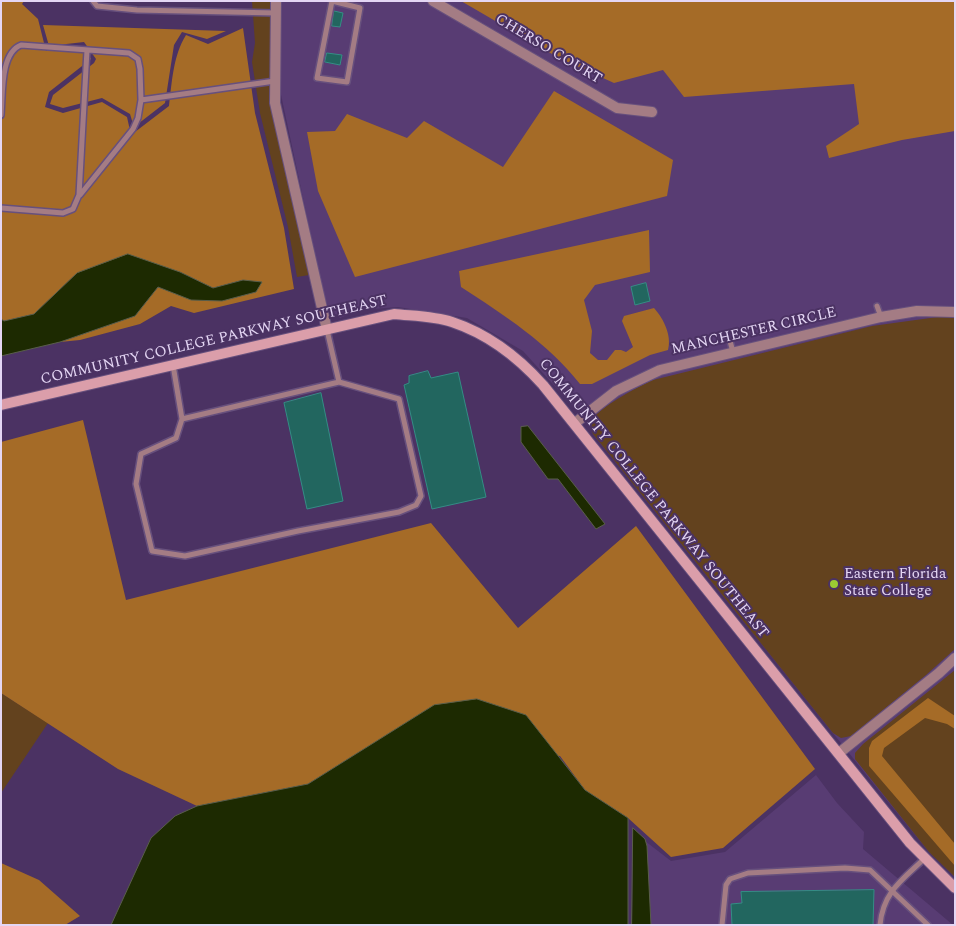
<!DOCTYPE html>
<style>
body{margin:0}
#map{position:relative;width:956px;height:926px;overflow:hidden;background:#4b3263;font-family:Spectral,serif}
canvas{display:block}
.frame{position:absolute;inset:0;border:2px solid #e4d6f4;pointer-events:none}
</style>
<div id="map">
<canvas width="956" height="926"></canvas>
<div class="frame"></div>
</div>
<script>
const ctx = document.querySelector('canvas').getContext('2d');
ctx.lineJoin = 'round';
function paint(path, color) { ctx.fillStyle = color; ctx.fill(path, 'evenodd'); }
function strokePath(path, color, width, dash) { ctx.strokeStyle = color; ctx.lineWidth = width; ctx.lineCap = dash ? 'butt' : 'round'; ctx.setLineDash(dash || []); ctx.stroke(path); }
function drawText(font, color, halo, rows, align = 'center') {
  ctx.font = font + ' Spectral,serif'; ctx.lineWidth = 4; ctx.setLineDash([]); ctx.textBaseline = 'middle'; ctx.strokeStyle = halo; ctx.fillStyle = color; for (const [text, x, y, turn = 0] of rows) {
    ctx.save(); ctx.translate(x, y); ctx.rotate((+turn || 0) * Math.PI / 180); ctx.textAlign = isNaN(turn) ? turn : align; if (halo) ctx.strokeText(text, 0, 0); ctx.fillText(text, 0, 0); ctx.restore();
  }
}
paint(new Path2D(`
 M281,1H955V877L929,852L865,773L593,434L590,425L523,351L467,318L398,307L359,310L340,318L330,311L324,296L280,90Z
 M816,775L837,803L864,832L863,849L953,925H651L645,841L671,861L725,852Z`), '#583c73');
paint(new Path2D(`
 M252,1H271L270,104L309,275L297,277L288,227L260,113L252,62L255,43Z
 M945,316L955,318V649L926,675L851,736L841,738L833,733L593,434C592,431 590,427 591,423C594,409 640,386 653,380L872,326Z
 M955,670V877L929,852L855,759V753L863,744Z
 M1,693L48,723L1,793Z`), '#63421e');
paint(new Path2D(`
 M1,1H24L22,4L38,19L46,51L84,46L91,59L49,92L45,107L63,113L102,102L127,117L131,135L169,106C172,82 173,56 186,35L208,44L243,28L255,113L284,228L294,289L194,313L171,306L140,324L80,340L60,342L135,316L158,287C201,304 211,304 255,292L243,280L213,288L180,272L77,273L34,314L4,321L1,319Z
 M461,1H955V131L902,140L829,158L826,146L859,124L854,84L684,97L663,70L614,83L559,58Z
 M43,25L226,31L207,39L182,32L174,45L165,103L134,127L130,114L102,98L63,108L50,104L53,95L94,63L96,59L84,42L49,46Z
 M554,91L673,160L667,196L355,277L318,191L307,132L335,131L347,114L407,138L424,121L503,167Z
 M649,230L650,272L595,285L584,300L592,331L590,353L598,360H607L615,350H621L626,352L633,347L622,321L624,316L654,308C664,319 672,336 668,350L650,355L592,384H580C548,343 504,315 461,287L459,271Z
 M83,420L126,600L431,523L518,628L636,526L815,769L723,848L671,857L628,818L585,790L560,756L366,748L308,784L197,806L118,769L1,693V442Z
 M928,698L955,716V729L947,724L925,718L884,748L882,756L955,844V866L869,766V748L872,741Z
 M1,863L39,880L80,916L65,925H1Z`), '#a56b27');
const water = new Path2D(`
 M128,254L180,272L213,288L243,280L262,282L256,292L222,301L191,300L158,287L135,316L60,342L1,356V319L4,321L34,314L77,273Z
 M528,426L605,524L596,529L558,479H548L521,442V427Z
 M477,699L526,715L585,790L628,818V925H111L151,838L175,816L197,806L308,784L434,705Z
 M633,828L645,839L647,846L651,925H632Z`);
paint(water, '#1d2a01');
strokePath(water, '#595e4a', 1);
const building = new Path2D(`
 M334,11L343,13L340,27L332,26Z
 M327,53L342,55L340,65L325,62Z
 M646,283L650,301L635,305L631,287Z
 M428,371L431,378L458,372L486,497L432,509L404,385L409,383V376Z
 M321,393L343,501L307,509L284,403Z
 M874,890L873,925H732L731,904L742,903L741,892Z`);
paint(building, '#22665f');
strokePath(building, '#348d85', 1);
const lane = new Path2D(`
 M93,1L97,6L137,10L276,13
 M332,1L317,78L347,82L360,8L332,1
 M1,115C3,94 0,53 21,45L129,53L138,59L140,69L141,100L275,81
 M80,195L133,129L138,118L141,100
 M1,208L63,213L73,209L79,195L87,50
 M877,306L881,317
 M327,330L339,382
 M730,341L733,352
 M173,365L182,419L176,438L141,454L136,484L152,551L185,556L298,531L399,512L416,505L421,496L399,399L339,382L182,419
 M722,925L726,885L730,879L748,873L845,868L870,870L928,925
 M880,925C883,892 902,880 925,858`);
const street = new Path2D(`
 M276,1L275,103L327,330
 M433,1L617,108L652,112
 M575,423L616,391L660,370L881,317L917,311L955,312
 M839,753L939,673L955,658`);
const secondary = new Path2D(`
 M1,405L394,314C412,316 434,316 452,322C488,334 518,357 543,385L910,843L955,888`);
strokePath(lane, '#67507d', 8);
strokePath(street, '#67507d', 12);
strokePath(secondary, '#67507d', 12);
strokePath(lane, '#a47c84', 5);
strokePath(street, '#a47c84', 10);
strokePath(secondary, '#db9eaa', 10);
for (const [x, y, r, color] of [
 [834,584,5,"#9bcb33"]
]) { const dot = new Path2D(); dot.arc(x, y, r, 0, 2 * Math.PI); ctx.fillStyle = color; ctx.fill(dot); strokePath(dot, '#4b3263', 2); }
drawText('15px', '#e4d6f4', '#4b3263', [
 ["CHERSO COURT",548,50,31],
 ["MANCHESTER CIRCLE",754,332,-13],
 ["COMMUNITY COLLEGE PARKWAY SOUTHEAST",214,341,-13],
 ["COMMUNITY COLLEGE PARKWAY SOUTHEAST",653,499,51]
]);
drawText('15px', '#e4d6f4', '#4b3263', [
 ["Eastern Florida",844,575],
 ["State College",844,592]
], 'left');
</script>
